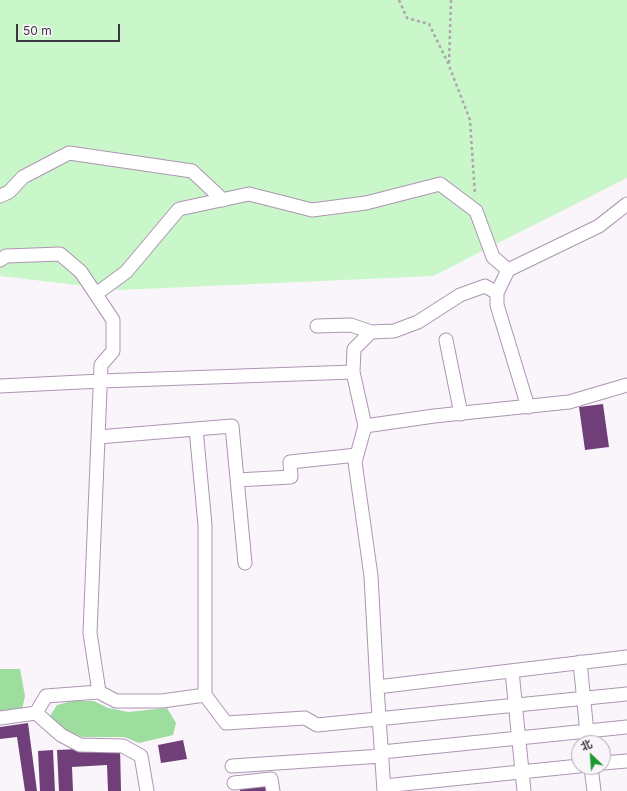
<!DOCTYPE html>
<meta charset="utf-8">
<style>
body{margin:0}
#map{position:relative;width:627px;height:791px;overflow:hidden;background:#faf5fb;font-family:Inter,"Noto Sans SC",sans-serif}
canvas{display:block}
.north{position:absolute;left:571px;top:735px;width:40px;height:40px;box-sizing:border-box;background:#faf5fb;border:1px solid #b0a9b1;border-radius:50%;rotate:335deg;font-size:11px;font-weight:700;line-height:16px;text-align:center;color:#403642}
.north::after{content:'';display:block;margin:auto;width:14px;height:18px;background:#1e9a2d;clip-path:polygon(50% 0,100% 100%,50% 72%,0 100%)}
.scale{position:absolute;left:16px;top:24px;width:104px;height:18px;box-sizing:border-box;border:2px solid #403642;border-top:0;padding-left:5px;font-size:12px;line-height:14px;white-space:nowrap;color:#403642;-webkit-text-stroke:3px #faf5fb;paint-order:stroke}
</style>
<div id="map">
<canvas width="627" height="791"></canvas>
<div class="north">北</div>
<div class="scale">50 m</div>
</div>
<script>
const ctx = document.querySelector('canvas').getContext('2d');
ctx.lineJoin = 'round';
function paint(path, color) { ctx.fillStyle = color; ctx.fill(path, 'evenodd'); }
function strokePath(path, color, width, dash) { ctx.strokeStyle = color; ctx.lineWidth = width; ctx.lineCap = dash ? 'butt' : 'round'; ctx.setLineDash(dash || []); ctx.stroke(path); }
paint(new Path2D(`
 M0,0H627V178L433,276L120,290L0,276Z`), '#caf7c9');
paint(new Path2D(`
 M0,669H20L25,696L22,710L0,713Z
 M72,701H94L108,708L128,712L167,708L176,723L173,735L139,743L124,737H83L52,726L50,716L57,705Z`), '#9ddd9d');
paint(new Path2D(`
 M603,404L609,447L585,450L579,407Z
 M28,723L37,791H25L17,737L0,739V727Z
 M183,740L187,759L161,763L158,745Z
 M120,747L121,791H108L107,765L72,767L73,791H59L57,750Z
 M53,750L55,791H40L38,751Z
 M268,783L269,791H240V787Z`), '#703f7a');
const minor = new Path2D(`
 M0,196L9,192L23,177L69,153L192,171L223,200
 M0,260L6,256L60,254L81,272L113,320V351L101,365L90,633L99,692
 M96,294L126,272L179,209L249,194L312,210L366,203L440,184L476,211L493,257L508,270
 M317,326L351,325L371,332L394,331L418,322L460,295L485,286L497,293
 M371,332L354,349L353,372L365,426L355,462L371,576L377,687L384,791
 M446,340L461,414
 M0,386L101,381L353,372
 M528,407L497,305V293L508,270L599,226L627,204
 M365,426L434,416L569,402L627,385
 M196,429L205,525V695L226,723L305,718L317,725L627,694
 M98,437L232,426L245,563
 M237,480L291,477L290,462L357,455
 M580,662L588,743
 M512,671L524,791
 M377,687L627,657
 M36,713L46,696L99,692L116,701H162L205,695
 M0,718L36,713L61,735L80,745L123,746L141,756L147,791
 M382,752L627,727
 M603,763L627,761
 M232,766L382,756
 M591,767L594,791
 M234,783L271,779L273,791
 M384,786L579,766`);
strokePath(minor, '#ad95b2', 15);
strokePath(new Path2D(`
 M399,0L407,18L429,24L448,63L470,120L475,195
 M449,63L451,0`), '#ada6af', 2.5, [3, 3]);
strokePath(minor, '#fff', 13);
</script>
